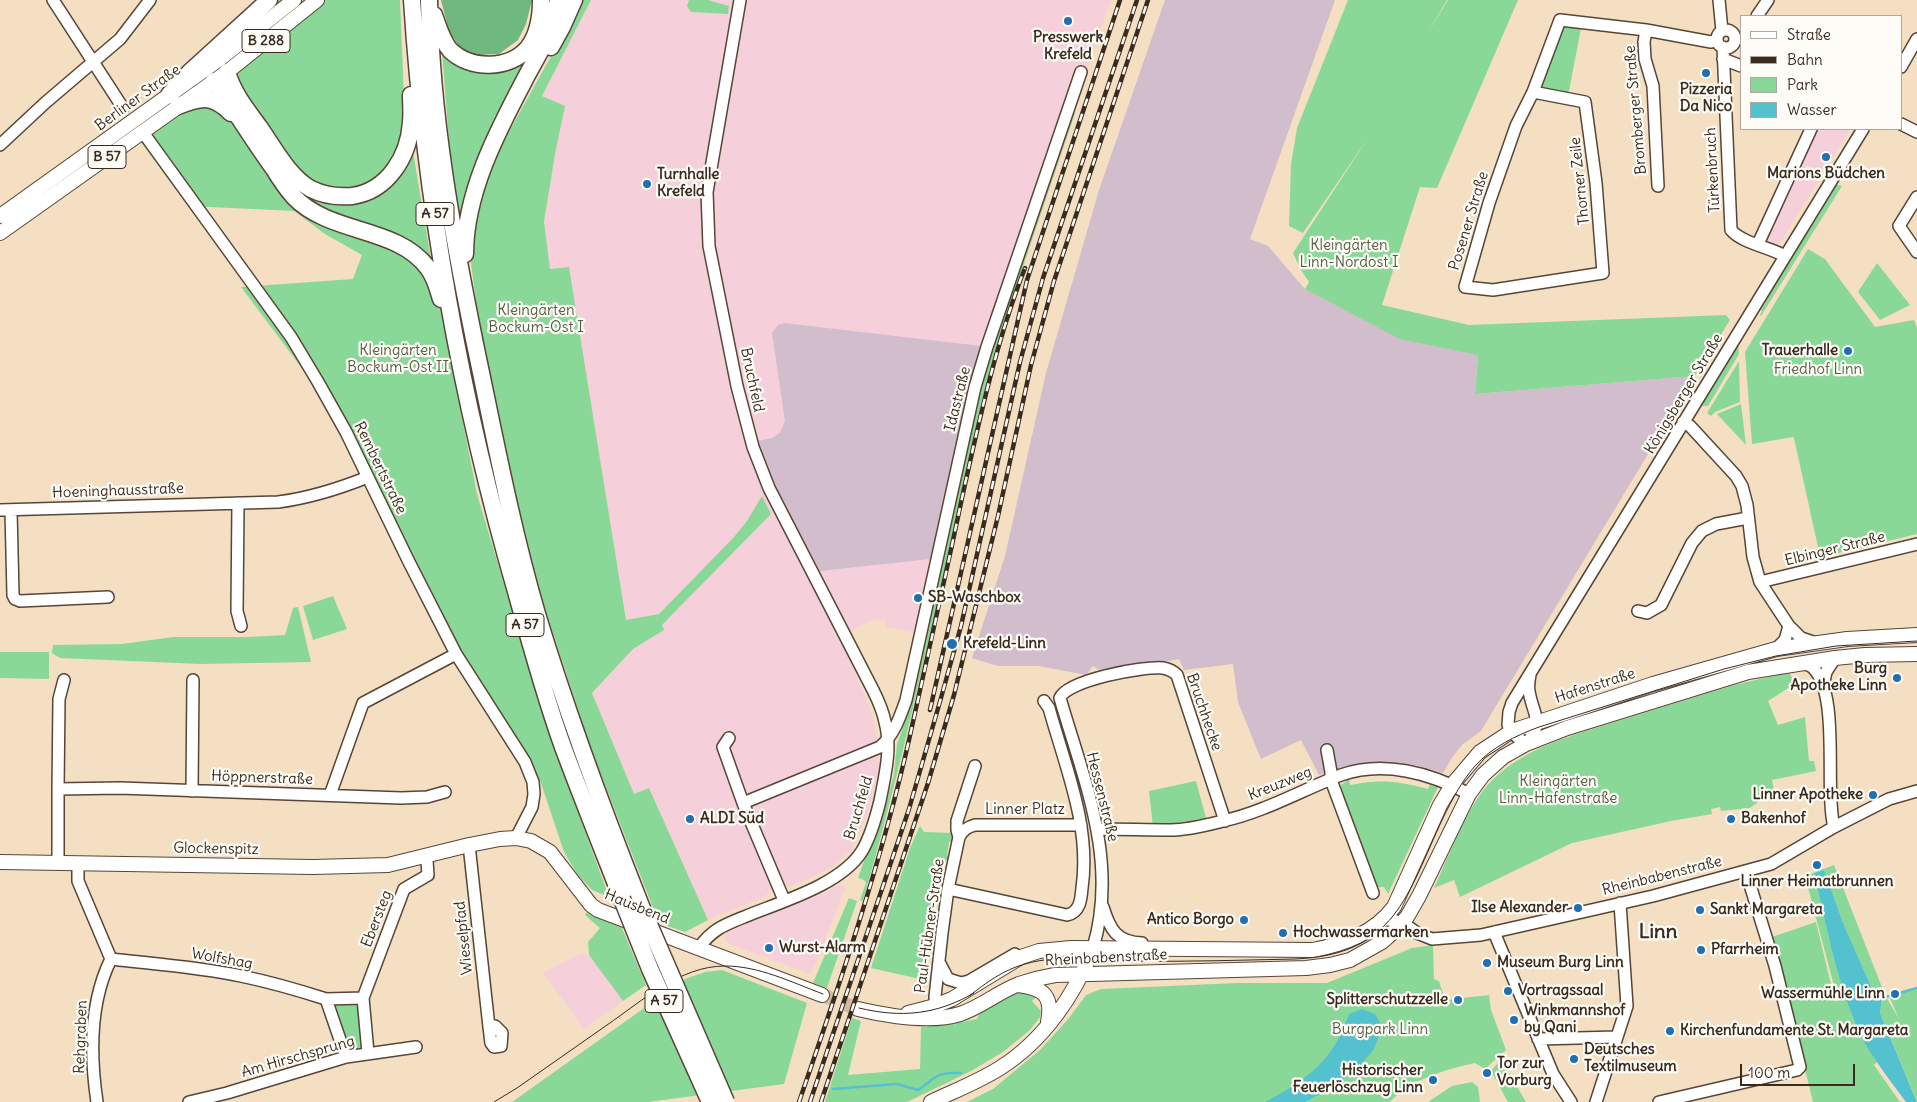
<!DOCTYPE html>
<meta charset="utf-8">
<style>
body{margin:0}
#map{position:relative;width:1917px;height:1102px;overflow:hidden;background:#f4dfc3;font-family:Delius,sans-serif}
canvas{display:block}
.legend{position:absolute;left:1740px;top:15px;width:162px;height:115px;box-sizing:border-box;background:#fdfcf7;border:1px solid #afa8a0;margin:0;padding:6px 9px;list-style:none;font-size:15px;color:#3b2a1e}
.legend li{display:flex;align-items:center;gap:10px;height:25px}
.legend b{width:25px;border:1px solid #afa8a0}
.scale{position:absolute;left:1740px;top:1064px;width:115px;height:22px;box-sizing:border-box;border:2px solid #3b2a1e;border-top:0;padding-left:6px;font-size:15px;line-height:18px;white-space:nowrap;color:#3b2a1e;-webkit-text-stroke:4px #fdfcf7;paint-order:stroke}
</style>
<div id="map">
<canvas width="1917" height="1102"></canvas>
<ul class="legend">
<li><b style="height:6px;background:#fff"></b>Straße</li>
<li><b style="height:6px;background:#3b2a1e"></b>Bahn</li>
<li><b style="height:14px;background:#8ad897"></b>Park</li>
<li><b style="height:14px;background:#54c1ce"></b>Wasser</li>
</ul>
<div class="scale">100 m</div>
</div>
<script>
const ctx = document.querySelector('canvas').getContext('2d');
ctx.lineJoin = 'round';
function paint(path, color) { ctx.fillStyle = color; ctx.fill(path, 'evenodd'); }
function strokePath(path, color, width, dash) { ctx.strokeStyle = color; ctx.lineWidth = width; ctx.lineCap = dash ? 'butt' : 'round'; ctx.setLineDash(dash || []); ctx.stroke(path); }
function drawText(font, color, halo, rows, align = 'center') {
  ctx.font = font + ' Delius,sans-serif'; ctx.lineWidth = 4.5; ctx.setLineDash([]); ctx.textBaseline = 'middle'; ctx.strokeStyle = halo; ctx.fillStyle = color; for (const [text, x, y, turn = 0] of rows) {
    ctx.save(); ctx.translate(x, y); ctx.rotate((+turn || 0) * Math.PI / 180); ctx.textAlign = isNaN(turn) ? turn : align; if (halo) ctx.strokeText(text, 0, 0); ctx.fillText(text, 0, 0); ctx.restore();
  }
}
paint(new Path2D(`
 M591,0H1111L1087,69L1073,87L994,312L918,633L885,627V620L876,619L849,632L866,664L854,670L871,711L877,737L879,769L868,813L852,849L834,866L800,883L771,890L764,897L708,920L649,788L634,794L592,693L633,649L664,630L662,625L771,514L747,521L734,537L659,614L626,620L569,268L550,269L544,230V222L555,154L565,107L542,96Z
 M1814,129H1850L1779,245L1768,241L1766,235Z
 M838,885L846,886L811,974L729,944L724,937L727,932L821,894Z
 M581,953L589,955L623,1001L584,1029L543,973Z`), '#f5cfda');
paint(new Path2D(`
 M1165,0H1335L1250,239L1268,246L1305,289L1478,355L1475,394L1695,376L1481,731L1463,744L1453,756L1443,773L1415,765L1391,762L1370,763L1349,767L1319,775L1301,740L1261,759L1238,702L1233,664L1184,670L1179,659L1100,673L1099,670L1093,666L1086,675L1039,666H998L972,658L1005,556L1046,373L1099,190Z
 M784,323L981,346L963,410L930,559L820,571L765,467L762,450L757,441L772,438L780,433L785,421L772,333L778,325Z`), '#d1bdcb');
paint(new Path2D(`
 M278,0H400L404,98L431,259L477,494L545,721L609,897L592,890L577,874L564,852L541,783L461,656L341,434L304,371L241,287L353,279L362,255L325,234L294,211L188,206L141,142L235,76L244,28Z
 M581,0H591L542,96L565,106L555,154L544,222L550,269L569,267L626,620L659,614L734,537L747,521L762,496L771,514L662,625L664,630L633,649L592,693L634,794L649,788L708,920L685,932L659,923L591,749L540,593L515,494L479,326L470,255L478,203L492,162L579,6Z
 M689,0H708L729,6L728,14L691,12L687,6Z
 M1348,0H1447L1427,34L1448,0H1518L1437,188L1420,187L1382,305L1469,325L1726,315L1730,320L1695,376L1475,394L1478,355L1400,339L1305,289L1309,282L1301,270L1293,253L1368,138L1303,233L1289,226L1291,164L1297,128Z
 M1561,26L1579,27L1581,28L1569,91L1566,94L1538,89Z
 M442,51L458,65L530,53L507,100L495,116L467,190L460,222L451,167Z
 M1072,112L1075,113L1009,308L981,404C944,570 910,737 863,901L860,900L866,883L864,880L858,878L864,861L875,840L882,819L894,774L897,744L908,714L976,402L991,348Z
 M1834,184L1842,186L1761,316L1760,315L1762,311L1761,310L1768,298L1765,297L1798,242L1801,243L1822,210L1821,206Z
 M1808,249L1825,259L1875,327L1914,320L1917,328V534L1822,557L1820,556L1794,438L1793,437L1752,444L1745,352Z
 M1877,263L1910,305L1880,320L1858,292Z
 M1738,342L1739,354L1708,406H1698Z
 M1739,361L1740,402L1715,412L1711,416L1707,413Z
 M1741,404L1746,445L1717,414Z
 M333,596L347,629L313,640L303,606Z
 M298,607L311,662L200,664L60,658L52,653L53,645L122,644L173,637H248L285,635L293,608Z
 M0,652H49V679L0,678Z
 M1789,673L1796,683L1768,701L1778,725L1805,717L1809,761H1814L1816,771L1772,780L1774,790L1750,808L1721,811L1720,807L1711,809L1712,814L1671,821L1572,843L1460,897L1454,880L1434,888C1448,858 1465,812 1486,787C1521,747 1572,736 1621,720C1659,708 1696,697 1734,685L1764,678Z
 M1349,779L1350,785C1382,779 1397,781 1428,789L1431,782L1436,784L1438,787L1388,894L1384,887H1377L1341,794V785Z
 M1196,781L1206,818L1153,827L1149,791Z
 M920,826L924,832L953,833V841L949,842L947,855L949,856L948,860H946L929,911L934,912L920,979L871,968L910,848Z
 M1834,865L1885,995L1899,1019L1889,996L1917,987V1101L1880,1013L1882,998L1874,993L1844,925L1824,870L1814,873L1829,938L1853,1019L1877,1062L1874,1065L1900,1102H1813L1772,937L1816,922L1835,1001H1838L1805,876Z
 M849,898L857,901L827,988L813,983Z
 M587,912L622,928L646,985L623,1001L589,955L588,942L600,928L585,915Z
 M1433,945L1434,979L1439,981L1445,1000L1489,995L1491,1010L1506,1050L1485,1069L1475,1063C1447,1069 1409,1080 1390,1102H967L993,1089L1040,1050L1069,1018L1086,995L1101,989L1237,983H1327L1412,948Z
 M722,970L807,1003L784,1084L648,1102H512L685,979L705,972Z
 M1017,992L1039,994L1032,1001L1041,1011L1040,1017L1030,1030L1003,1052L971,1071L907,1102H825L852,1018L861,1021L848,1075L920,1069L921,1027L955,1023V1027L956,1023L977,1019L980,1012Z
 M332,1005H358L365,1048L351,1051Z
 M1501,1059L1526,1102H1508L1491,1071Z
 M1472,1082L1478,1087L1480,1102H1428L1452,1086Z`), '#8ad897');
paint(new Path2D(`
 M441,0H532L526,24L518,40L499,54L474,55L460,48L449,31Z`), '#6fb880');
paint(new Path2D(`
 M1824,870L1844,925L1874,993L1882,998L1880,1013L1917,1102H1906C1887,1076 1864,1048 1853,1018C1835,971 1825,921 1814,873Z
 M1362,1009L1375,1014L1380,1022V1033L1374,1049L1358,1068L1333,1087L1305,1102H1265C1307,1080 1334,1060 1349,1014Z`), '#54c1ce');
strokePath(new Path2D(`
 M1882,998L1917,988
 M833,1089L897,1084L918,1090C938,1077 934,1072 961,1073`), '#54c1ce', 2.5);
strokePath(new Path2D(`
 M822,995L858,1009`), '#cfbba2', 14, [14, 7]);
const minor = new Path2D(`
 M53,0L123,108
 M1719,0L1722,31
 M1757,16L1768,0
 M1646,30L1644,42L1645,59L1653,86L1658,186
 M1717 39a9 9 0 1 1 18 0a9 9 0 1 1-18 0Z
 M1723,47L1731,230C1742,243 1769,247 1785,256
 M1723,59L1741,66
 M1901,67L1917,39
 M1533,92L1585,102L1596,183L1603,273L1493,290L1465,287L1489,203L1516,126L1533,92L1560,20L1646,30L1711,42L1717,40
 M1901,124L1917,132
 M142,131L291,337L318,382L346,432L409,562L456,654L525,762L533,782L534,794L532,807L516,838
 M0,145L45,103L120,39L150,0
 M1917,197L1899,226L1917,252
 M1758,244L1811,129
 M1683,422L1690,426L1736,476L1742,486L1747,505L1753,557L1760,582L1789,626L1801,638L1816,643
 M238,503L237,611L241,626
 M0,510L278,502C310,498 338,489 368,477
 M11,510L13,595L15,599L20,601L108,597
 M1760,582L1917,544
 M1638,611L1647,613L1661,605L1692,543L1702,531L1716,524L1748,518
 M1776,649L1785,640L1789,626
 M1801,663C1805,664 1809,665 1812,667C1841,693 1824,789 1834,827
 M1530,675C1529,680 1528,686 1529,691C1533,716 1545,720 1526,744L1517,737L1508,725L1509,712L1512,703L1863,129
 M1823,686L1826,672L1835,658
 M729,738L723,747L743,803L784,900
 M1327,750L1331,772V780L1373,893
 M58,789L59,699L64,680
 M192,791L193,680
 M330,795L363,703L456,654
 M743,803L880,747C894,735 900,717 906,700L975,387L987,347L1081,72
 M1098,829C1123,829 1147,830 1171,830C1188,830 1207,825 1223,821C1264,812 1302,790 1341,775C1383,760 1431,773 1469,794
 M959,837L957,830V821L975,766
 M469,845L489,1027L491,1043L494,1047L501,1046L502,1033L495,1026L489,1027
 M58,863V789L120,788L401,798L427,797L445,792
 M78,863V881L111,959C89,1003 90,1055 97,1102
 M948,889L1067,915C1080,912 1081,900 1082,888C1091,826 1065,766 1049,708L1044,701
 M1103,907C1110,930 1117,942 1142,943
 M1384,920H1393L1403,923L1417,933L1432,939L1481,935L1653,896L1771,864L1834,827L1889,799L1917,791
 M1494,932L1553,1074L1571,1102
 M699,948C711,930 724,925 744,917C780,902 841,885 862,851C871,836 876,817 880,801C885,775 892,748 885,722C883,711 878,700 873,690L769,488L753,447L737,386L709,246L707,192L740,0
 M1093,948C1119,861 1084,781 1060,698C1067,680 1144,666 1163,668C1169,669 1173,671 1177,675L1225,821
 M111,959C154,964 198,967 241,976C270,982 298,990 326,999
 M939,962L948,979L961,983L969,981L1015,954
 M363,998L404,889L428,875L427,861
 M936,1014L935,997L942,933L948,889L959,837C963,830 967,827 975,825H1081
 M1538,1039L1617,1037
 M346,1057L326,999L363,998L368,1053
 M189,1102L227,1093L346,1057L416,1047
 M1596,1102L1627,1006L1620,903
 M1659,1102L1797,1070L1800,1067L1775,966L1746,872`);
const major = new Path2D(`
 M0,216L221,58L294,0
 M0,233L227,72L317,0
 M0,862L313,867L388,865L469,845L500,839L516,838L531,841L550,852L591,905L598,910L822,995
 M1018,985C1044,988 1053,996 1048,1022
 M858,1009C888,1016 931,1023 960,1014C981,1007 998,992 1019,984C1031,980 1043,977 1055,975L1306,968L1330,965L1350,960L1382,942L1392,933L1407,917L1419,896L1469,794L1483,775L1503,757L1526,744L1567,728L1748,672L1835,658L1865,655L1917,654
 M908,1013L935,1006L952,999L1021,957L1039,951L1071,948L1313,950C1345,944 1374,933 1394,907L1440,805L1452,785L1480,752L1512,731L1653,684L1776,649L1847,639L1917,635
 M931,1102C954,1091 978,1082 1000,1068C1043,1041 1075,995 1093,948`);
const highway = new Path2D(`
 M412,0C425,201 461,402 517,595C531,646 545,697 563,747C582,798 602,848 622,899
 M429,0C431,116 452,231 475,344C494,434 511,525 537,614C567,713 603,810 641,906
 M434,15C438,26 442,41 450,50C470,70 509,70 528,48C538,35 541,16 541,0
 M551,47L562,27L574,0
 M227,72C233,93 247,110 260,128C274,148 289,177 311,189C323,195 339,197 352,196C388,191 409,156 411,122C412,113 411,104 411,95
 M214,81C235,110 253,140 274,169C280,179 287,189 294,197C331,235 397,226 428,268C435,277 438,289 441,299
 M169,95L190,72L269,0
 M178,106C201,97 212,94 231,113
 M465,254C465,194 496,134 524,81C532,65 542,50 549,33C553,23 555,11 558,0`);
strokePath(minor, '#574537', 14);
strokePath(major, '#574537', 16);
strokePath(highway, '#574537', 19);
strokePath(minor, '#fff', 11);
strokePath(major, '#fff', 14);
strokePath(highway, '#fff', 16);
strokePath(new Path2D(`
 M969,996C986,983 1003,970 1025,964C1059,954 1099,960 1135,961C1188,962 1242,960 1295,959C1395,955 1407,895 1443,818C1452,800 1461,782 1475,766C1492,747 1515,736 1539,727L1724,669L1776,656L1836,646L1917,641
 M859,1008C901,1018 936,1015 974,993
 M494,1102L517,1088C547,1067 577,1046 607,1025C642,1001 680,966 725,966C759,966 791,982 823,994`), '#3b2a1e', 1);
const rail = new Path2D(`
 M930,710L1027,280L1120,0
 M799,1102C840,983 881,863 909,740C927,660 945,579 962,498C979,421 996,342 1025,268
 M810,1102L909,809L941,698L961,626L1020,362L1043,278L1137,0
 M821,1102L928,783L954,695L998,516L1031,365L1054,281L1148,0`);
strokePath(rail, '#3b2a1e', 4.5);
strokePath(rail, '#fdfcf7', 2.5, [8]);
const highwayBridge = new Path2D(`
 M622,899L650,969L710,1102
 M641,906L726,1102`);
strokePath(highwayBridge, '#574537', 19, []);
strokePath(highwayBridge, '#fff', 16);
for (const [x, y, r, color] of [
 [1068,21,5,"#1f6fb2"],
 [1706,73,5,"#1f6fb2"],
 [1826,157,5,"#1f6fb2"],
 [647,184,5,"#1f6fb2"],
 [1848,351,5,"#1f6fb2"],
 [918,598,5,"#1f6fb2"],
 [952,644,6,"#1f6fb2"],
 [1897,678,5,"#1f6fb2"],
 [1873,795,5,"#1f6fb2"],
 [690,819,5,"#1f6fb2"],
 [1731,819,5,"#1f6fb2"],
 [1817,865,5,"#1f6fb2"],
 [1578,908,5,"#1f6fb2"],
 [1700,910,5,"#1f6fb2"],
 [1244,920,5,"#1f6fb2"],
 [1283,933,5,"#1f6fb2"],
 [769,948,5,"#1f6fb2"],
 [1701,950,5,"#1f6fb2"],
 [1487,963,5,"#1f6fb2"],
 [1508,991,5,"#1f6fb2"],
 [1895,994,5,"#1f6fb2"],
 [1458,1000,5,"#1f6fb2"],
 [1514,1020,5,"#1f6fb2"],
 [1670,1031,5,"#1f6fb2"],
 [1574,1059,5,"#1f6fb2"],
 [1487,1073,5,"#1f6fb2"],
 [1433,1080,5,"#1f6fb2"]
]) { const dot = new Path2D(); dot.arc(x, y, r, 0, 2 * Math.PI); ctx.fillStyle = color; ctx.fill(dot); strokePath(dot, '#fdfcf7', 2); }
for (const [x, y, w] of [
 [266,41,48],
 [107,157,38],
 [435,214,38],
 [525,625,38],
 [664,1001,38]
]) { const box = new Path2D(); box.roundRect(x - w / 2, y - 11.5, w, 23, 4); ctx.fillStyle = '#fdfcf7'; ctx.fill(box); strokePath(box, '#3b2a1e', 1); }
drawText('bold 14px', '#3b2a1e', null, [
 ["B 288",266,41],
 ["B 57",107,157],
 ["A 57",435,214],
 ["A 57",525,625],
 ["A 57",664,1001]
]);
drawText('bold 15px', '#3b2a1e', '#fdfcf7', [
 ["Presswerk",1068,38,"center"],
 ["Krefeld",1068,55,"center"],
 ["Pizzeria",1706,90,"center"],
 ["Da Nico",1706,107,"center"],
 ["Marions Büdchen",1826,174,"center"],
 ["Turnhalle",657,175],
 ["Krefeld",657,192],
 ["Trauerhalle",1838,351,"right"],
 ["SB-Waschbox",928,598],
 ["Krefeld-Linn",963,644],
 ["Burg",1887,669,"right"],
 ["Apotheke Linn",1887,686,"right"],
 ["Linner Apotheke",1863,795,"right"],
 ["ALDI Süd",700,819],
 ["Bakenhof",1741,819],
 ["Linner Heimatbrunnen",1817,882,"center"],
 ["Ilse Alexander",1568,908,"right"],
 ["Sankt Margareta",1710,910],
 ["Antico Borgo",1234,920,"right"],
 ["Hochwassermarken",1293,933],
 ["Wurst-Alarm",779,948],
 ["Pfarrheim",1711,950],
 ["Museum Burg Linn",1497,963],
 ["Vortragssaal",1518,991],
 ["Wassermühle Linn",1885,994,"right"],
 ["Splitterschutzzelle",1448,1000,"right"],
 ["Winkmannshof",1524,1011],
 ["by Qani",1524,1028],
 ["Kirchenfundamente St. Margareta",1680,1031],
 ["Deutsches",1584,1050],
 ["Textilmuseum",1584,1067],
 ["Tor zur",1497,1064],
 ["Vorburg",1497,1081],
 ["Historischer",1423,1071,"right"],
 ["Feuerlöschzug Linn",1423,1088,"right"]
], 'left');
drawText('15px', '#3b2a1e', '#fdfcf7', [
 ["Berliner Straße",138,98,-36],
 ["Bromberger Straße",1636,110,-95],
 ["Türkenbruch",1713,170,-93],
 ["Thorner Zeile",1580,181,-96],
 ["Posener Straße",1469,221,-73],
 ["Bruchfeld",752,380,78],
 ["Königsberger Straße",1684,394,-59],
 ["Idastraße",958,399,-76],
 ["Rembertstraße",380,468,64],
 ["Hoeninghausstraße",118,491,-2],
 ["Elbinger Straße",1835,549,-14],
 ["Hafenstraße",1595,686,-18],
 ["Bruchhecke",1204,712,71],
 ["Höppnerstraße",262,778,2],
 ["Kreuzweg",1280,784,-22],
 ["Hessenstraße",1102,797,76],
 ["Bruchfeld",859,808,-73],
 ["Linner Platz",1025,810],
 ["Glockenspitz",216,849,1],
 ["Rheinbabenstraße",1662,876,-14],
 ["Hausbend",637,907,22],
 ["Ebersteg",377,919,-69],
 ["Paul-Hübner-Straße",930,926,-82],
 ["Wieselpfad",464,938,-96],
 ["Rheinbabenstraße",1106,958,-3],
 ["Wolfshag",222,959,10],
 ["Rehgraben",81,1037,-88],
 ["Am Hirschsprung",298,1057,-16]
]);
drawText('15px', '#535e42', '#fdfcf7', [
 ["Kleingärten",1349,246],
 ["Linn-Nordost I",1349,263],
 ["Kleingärten",536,311],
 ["Bockum-Ost I",536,328],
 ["Kleingärten",398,351],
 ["Bockum-Ost II",398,368],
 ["Friedhof Linn",1818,370],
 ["Kleingärten",1558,782],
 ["Linn-Hafenstraße",1558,799],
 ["Burgpark Linn",1380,1030]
]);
drawText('bold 20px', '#3b2a1e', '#fdfcf7', [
 ["Linn",1658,932]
]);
</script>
